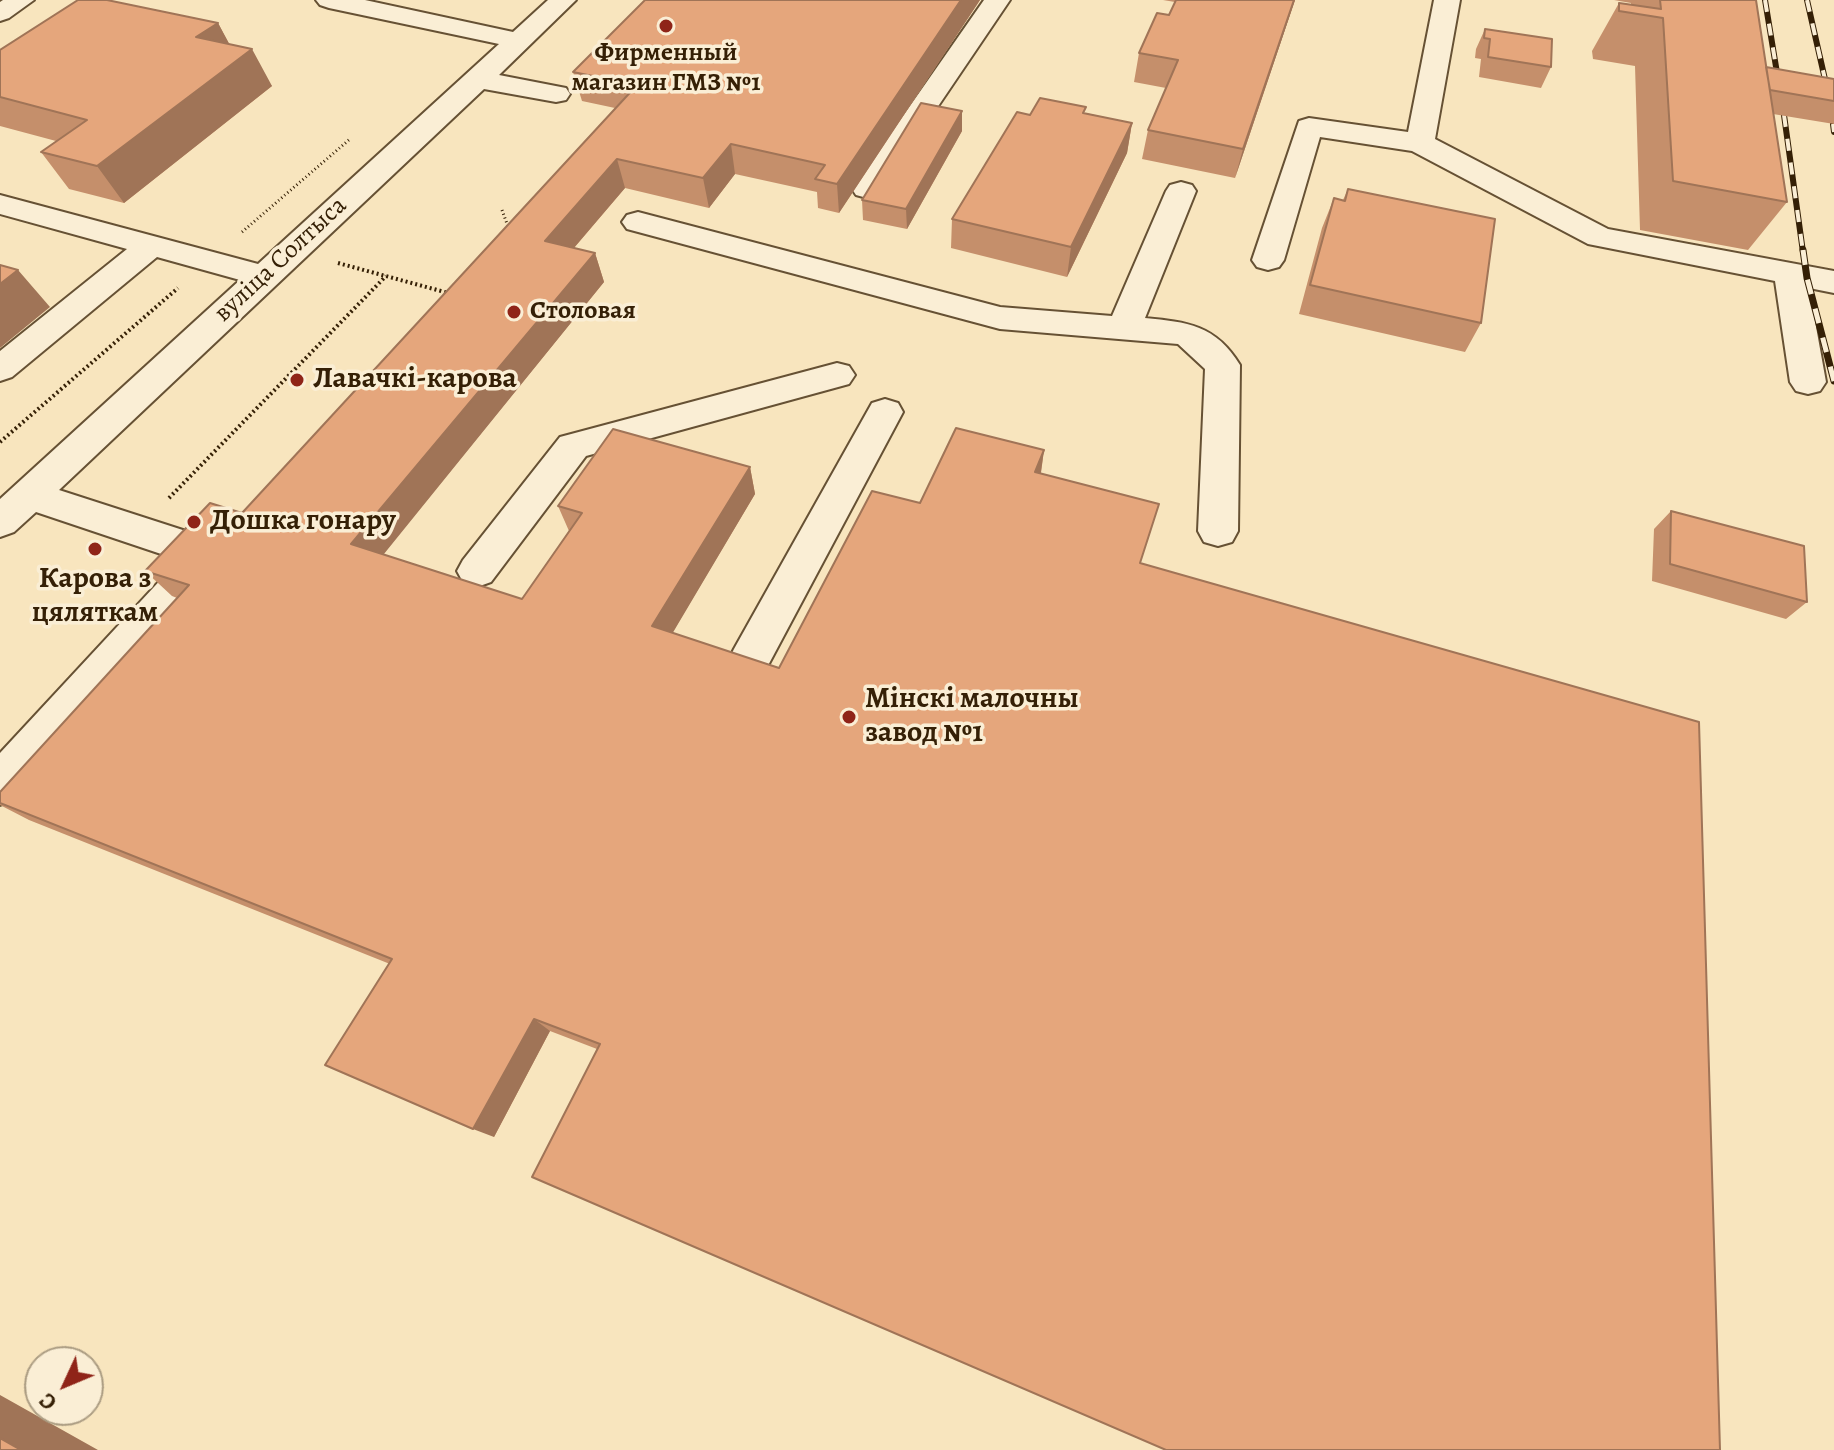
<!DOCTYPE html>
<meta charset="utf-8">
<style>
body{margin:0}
#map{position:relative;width:1834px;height:1450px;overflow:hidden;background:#f8e5be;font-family:Alegreya,serif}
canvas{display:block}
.north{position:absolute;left:24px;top:1346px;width:80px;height:80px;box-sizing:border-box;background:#faeed5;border:2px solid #ab9c82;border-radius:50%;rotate:226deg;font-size:22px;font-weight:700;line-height:32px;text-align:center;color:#352006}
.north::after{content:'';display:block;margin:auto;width:28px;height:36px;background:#8f2418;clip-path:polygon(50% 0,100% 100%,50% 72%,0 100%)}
</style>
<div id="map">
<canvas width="1834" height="1450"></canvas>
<div class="north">С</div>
</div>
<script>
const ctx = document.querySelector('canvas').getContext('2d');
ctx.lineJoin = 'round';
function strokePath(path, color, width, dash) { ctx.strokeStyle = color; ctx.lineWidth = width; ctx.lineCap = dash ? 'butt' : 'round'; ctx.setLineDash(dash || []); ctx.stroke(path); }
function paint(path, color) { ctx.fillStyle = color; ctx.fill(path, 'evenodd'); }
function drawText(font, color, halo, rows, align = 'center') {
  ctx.font = font + ' Alegreya,serif'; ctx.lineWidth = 7; ctx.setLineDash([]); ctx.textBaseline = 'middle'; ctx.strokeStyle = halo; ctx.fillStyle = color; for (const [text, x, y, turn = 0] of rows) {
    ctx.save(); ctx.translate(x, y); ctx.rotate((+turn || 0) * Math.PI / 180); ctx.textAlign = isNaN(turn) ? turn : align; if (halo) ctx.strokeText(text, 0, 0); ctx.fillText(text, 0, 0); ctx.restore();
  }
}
const minor = new Path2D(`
 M3,0H34L9,18L0,21V2Z
 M316,0H365L513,32L548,0H576L499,75L566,88L570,94L566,100L556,102L484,89L59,490L223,543L229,554L223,565L16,799L0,805V753L179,560L36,512L14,532L0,537V499L240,280L157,257L12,377L0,381V351L127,249L0,214V195L258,264L499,44L329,8L320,5Z
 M984,0H1010L878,195L867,198L856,195L852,189Z
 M1434,0H1460L1435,139L1608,229L1834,271V293L1809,288L1826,382L1820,391L1808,394L1796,391L1790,382L1775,281L1588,244L1412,151L1320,137L1284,260L1279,267L1268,270L1257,267L1252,260L1299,121L1309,118L1408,132Z
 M1181,182L1192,185L1196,191L1145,318C1187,322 1216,325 1240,365L1238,531L1232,542L1218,546L1204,542L1198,531L1205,369L1178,344L1000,329L627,229L622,222L627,215L638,212L1000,307L1112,316L1166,191L1170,185Z
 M837,363L849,366L855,375L849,384L586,456L491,582L477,587L463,582L457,571L463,560L560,437Z
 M885,399L898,403L903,412L764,673L749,679L734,673L728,661L734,649L872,403Z`);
strokePath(minor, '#665134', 4);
strokePath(new Path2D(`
 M502,210L510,232
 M242,232L350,139`), '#352006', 3, [1, 3]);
strokePath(new Path2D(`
 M338,263L452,294
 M0,442L178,288
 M169,498L386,276`), '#352006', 4, [2, 3]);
paint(minor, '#faeed5');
const railFar1 = new Path2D(`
 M1765,0L1780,91
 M1807,0L1829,97
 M1784,115L1803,252
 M1833,124L1834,132`);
const rail = new Path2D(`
 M1803,250L1807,278L1834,381`);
strokePath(railFar1, '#352006', 6);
strokePath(rail, '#352006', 7);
strokePath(railFar1, '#faeed5', 4, [12]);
strokePath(rail, '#faeed5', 5, [15]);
paint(new Path2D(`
 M645,0H980L839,213L818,208L817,192L735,174L709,208L625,188L574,248L595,253L604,282L383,554L522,599L569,531L558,506L750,467L755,494L672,633L779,668L920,503L1044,450L1041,473L597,1049L550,1031L494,1137L390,964L29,820L0,805V792L177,598L172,596L145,571L242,513L615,108L582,101L573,72Z
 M1163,0H1295L1235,178L1142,159L1148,130L1166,88L1134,82L1139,53L1169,15L1175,2Z
 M1614,0H1756L1766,67L1834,79V124L1773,114L1787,202L1748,250L1640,230L1635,66L1593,59L1592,51L1619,3L1631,5V3Z
 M218,23L229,44L272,86L124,203L69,189L41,152L56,141L0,126V50Z
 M1485,29L1551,67L1541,88L1479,77L1481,59L1475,58L1476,49Z
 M962,111V131L907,229L863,220L862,200Z
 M1085,113L1132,123L1127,153L1067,277L951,248L952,219L1030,115Z
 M1348,189L1481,323L1465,352L1299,314L1322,228L1334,198L1343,200Z
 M1671,511L1807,602L1786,619L1652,581L1654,529Z`), '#c58f6b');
paint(new Path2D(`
 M961,0H980L839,213L837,184Z
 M1294,0H1295L1235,178L1243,149Z
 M218,23L238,60L196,37Z
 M252,49L272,86L124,203L97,166Z
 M962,111V131L907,229L906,209Z
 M1132,123L1127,153L1067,277L1071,247Z
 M731,144L735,174L709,208L703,178Z
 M617,159L625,188L555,270L545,241Z
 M595,253L604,282L371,570L351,544Z
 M18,270L50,307L0,348V284Z
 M1044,450L1040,478L1035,472Z
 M750,467L755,494L662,651L652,626Z
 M534,1019L550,1031L494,1137L473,1129Z
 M0,1395L98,1450H21L0,1438Z`), '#a07457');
const building = new Path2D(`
 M78,0H107L218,23L196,37L252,49L97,166L41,152L87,120L0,97V50Z
 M645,0H961L837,184L815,179L825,165L731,144L703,178L617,159L545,241L595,253L351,544L522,599L582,513L558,506L613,429L750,467L652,626L779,668L872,491L920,503L956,428L1044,450L1035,472L1159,504L1140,563L1699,722L1720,1450H1166L532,1177L600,1044L534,1019L473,1129L325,1065L392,959L0,803V792L189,585L145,571L210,503L242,513L637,85L573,72Z
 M1176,0H1294L1243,149L1148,130L1178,60L1139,53L1157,13L1169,15Z
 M1660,0H1756L1787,202L1673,181L1663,18L1619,11V3L1661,9Z
 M1485,29L1552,39L1551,67L1488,57L1490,39L1484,38Z
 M1766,67L1834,79V101L1770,90Z
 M1040,98L1086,107L1083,113L1132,123L1071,247L952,219L1017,112L1030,115Z
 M921,103L962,111L906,209L862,200Z
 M1348,189L1495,219L1481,323L1310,285L1334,198L1345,201Z
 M0,265L18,270L0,284Z
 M1671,511L1804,546L1807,602L1670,564Z
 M0,1438L21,1450H0Z`);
paint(building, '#e5a67c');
strokePath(building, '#a07457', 2);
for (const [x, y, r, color] of [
 [666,26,8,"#8f2418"],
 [514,312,8,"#8f2418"],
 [297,380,8,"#8f2418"],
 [194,522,8,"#8f2418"],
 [95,549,8,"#8f2418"],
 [849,717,8,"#8f2418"]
]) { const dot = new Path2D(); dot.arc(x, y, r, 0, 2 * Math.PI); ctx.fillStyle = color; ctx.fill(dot); strokePath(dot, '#faeed5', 3); }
drawText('bold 26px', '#352006', '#faeed5', [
 ["Фирменный",666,54],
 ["магазин ГМЗ №1",666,84],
 ["Столовая",530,312,"left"]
]);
drawText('26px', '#352006', '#faeed5', [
 ["вуліца Солтыса",281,260,-43]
]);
drawText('bold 30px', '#352006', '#faeed5', [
 ["Лавачкі-карова",313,380],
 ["Дошка гонару",210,522],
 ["Карова з",95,580,"center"],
 ["цяляткам",95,614,"center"],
 ["Мінскі малочны",865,700],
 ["завод №1",865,734]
], 'left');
</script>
